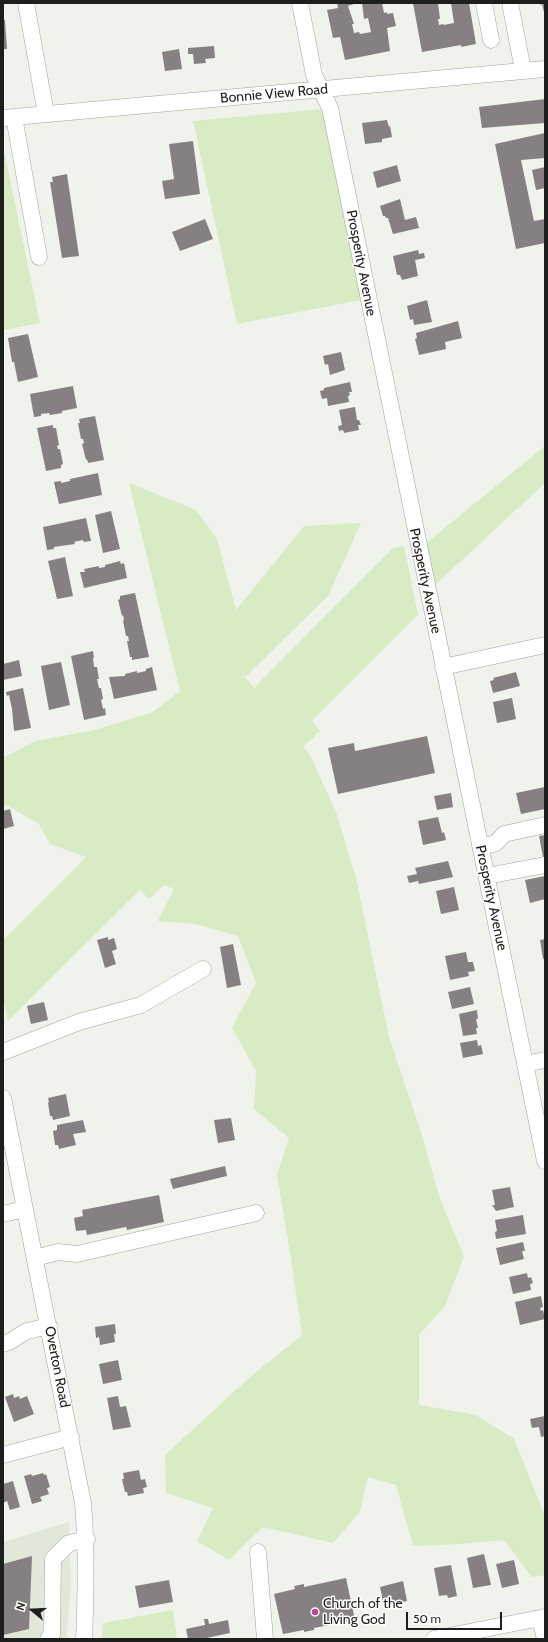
<!DOCTYPE html>
<style>
body{margin:0}
#map{position:relative;width:548px;height:1642px;overflow:hidden;background:#eff3ec;font-family:Cabin,sans-serif}
canvas{display:block}
.frame{position:absolute;inset:0;border:4px solid #1d1f1c;pointer-events:none}
.north{position:absolute;left:12px;top:1590px;width:40px;height:40px;-webkit-text-stroke:3px #fff;paint-order:stroke;rotate:288deg;font-size:11px;font-weight:700;line-height:16px;text-align:center;color:#1d1f1c}
.north::after{content:'';display:block;margin:auto;width:14px;height:18px;background:#1d1f1c;clip-path:polygon(50% 0,100% 100%,50% 72%,0 100%)}
.scale{position:absolute;left:406px;top:1612px;width:96px;height:18px;box-sizing:border-box;border:2px solid #1d1f1c;border-top:0;padding-left:5px;font-size:12px;line-height:14px;white-space:nowrap;color:#1d1f1c;-webkit-text-stroke:3px #fff;paint-order:stroke}
</style>
<div id="map">
<canvas width="548" height="1642"></canvas>
<div class="frame"></div>
<div class="north">N</div>
<div class="scale">50 m</div>
</div>
<script>
const ctx = document.querySelector('canvas').getContext('2d');
ctx.lineJoin = 'round';
function paint(path, color) { ctx.fillStyle = color; ctx.fill(path, 'evenodd'); }
function strokePath(path, color, width, dash) { ctx.strokeStyle = color; ctx.lineWidth = width; ctx.lineCap = dash ? 'butt' : 'round'; ctx.setLineDash(dash || []); ctx.stroke(path); }
function drawText(font, color, halo, rows, align = 'center') {
  ctx.font = font + ' Cabin,sans-serif'; ctx.lineWidth = 3; ctx.setLineDash([]); ctx.textBaseline = 'middle'; ctx.strokeStyle = halo; ctx.fillStyle = color; for (const [text, x, y, turn = 0] of rows) {
    ctx.save(); ctx.translate(x, y); ctx.rotate((+turn || 0) * Math.PI / 180); ctx.textAlign = isNaN(turn) ? turn : align; if (halo) ctx.strokeText(text, 0, 0); ctx.fillText(text, 0, 0); ctx.restore();
  }
}
paint(new Path2D(`
 M69,1522L71,1589L66,1639H3V1542Z`), '#e1e8da');
paint(new Path2D(`
 M323,109L361,300L237,324L193,121Z
 M3,146L40,323L3,330Z
 M545,446V483L433,587L425,544Z
 M129,483L196,510L217,539L236,610L304,526L361,523L328,596L245,677L254,688L393,548L404,546L418,615L312,721L320,731L303,747L310,755L336,812L356,878L389,1037L420,1129L440,1199L464,1256L445,1306L419,1335V1405L476,1415L514,1439L545,1516V1575L532,1577L504,1540L460,1544L413,1546L396,1485L368,1477L360,1512L333,1543L263,1527L229,1560L197,1541L213,1508L166,1493L165,1455L249,1378L302,1335L291,1259L277,1175L289,1138L254,1109L256,1071L232,1028L256,983L238,936L195,924L158,921L174,889L164,885L149,899L140,890L8,1021L3,997V940L86,857L50,844L39,824L3,803V758L35,741L95,730L153,712L180,691Z
 M173,1610L177,1639H102L103,1623Z`), '#d8ebc4');
paint(new Path2D(`
 M337,3H357L348,6L354,24H352L354,33L359,32L360,34L371,32L368,18L364,19L362,3H382L384,13L387,12V14L393,13L396,26L387,28L390,51L345,60L340,37L333,38L327,10L338,8Z
 M413,3H438L440,19H438L439,25L443,24L444,25L454,23L451,3H469L476,44L461,47V45L422,52Z
 M540,3H545V16L542,4L540,5Z
 M3,20H5L7,49H3Z
 M214,46L215,58L205,59L206,63L194,64L193,54H188V48Z
 M179,49L182,69L165,71L162,52Z
 M545,99V123L482,128L479,107Z
 M387,120L389,127L390,126L392,137L382,139V142L365,144L362,123Z
 M545,133V158L521,160L534,221L545,219V243L516,249L495,144Z
 M193,141L200,194L165,199L162,181L174,179L169,144Z
 M397,165L401,181L377,188L373,172Z
 M545,167V188L536,190L532,170Z
 M67,174L79,256L62,258L50,182H53L52,177Z
 M400,199L405,220L416,217L419,228L393,234L388,218H386L385,216H383L380,206Z
 M205,219L213,239L180,251L172,232Z
 M418,250L419,254L424,253L425,258L415,260L418,276L402,280L400,275H397L393,256Z
 M427,300L432,322L414,325L413,319L410,320L407,306Z
 M458,321L462,338L445,342L446,349L419,355L415,339L417,338L416,333Z
 M28,334L38,377L18,382L14,362H12L8,338Z
 M341,352L345,370L330,375L328,364L325,365L323,356Z
 M350,382L352,392H349L350,395L348,396L349,402L328,406L327,398L322,399L320,391L324,390V388Z
 M73,386L77,408L62,411V413L50,415L49,413L41,414V416L34,417L30,394Z
 M355,407L357,420H359L361,425H358L359,430L344,433L343,430L339,431L338,426L342,425L339,410Z
 M95,416L104,460L88,463L87,459L86,460L82,444L84,443L83,439H81L78,423H80L79,419Z
 M53,425V428H56L59,445L57,446L58,449H60L63,464L61,465V468L46,471L37,428Z
 M98,473L102,495L59,504L54,482L61,481V483L70,481V479Z
 M111,511L120,549L103,553L95,515Z
 M86,518L91,541L84,542L83,540L74,542L75,544L54,547V549L47,550L43,527Z
 M65,557L73,596L57,599L48,561Z
 M120,561L121,564L124,563L127,578L84,588L80,572H85L84,569L99,566V568L105,567V565Z
 M135,593L149,657L132,660V657H130L127,641H129L128,636H126L123,621L124,620L123,615L122,616L118,600L120,599V596Z
 M93,651L94,658H93L94,667H97L99,679H97L99,688H101L103,699L101,700L103,709L105,708L106,715L84,720L71,656Z
 M19,660L22,676L3,680V664Z
 M61,662L70,705L49,710L41,666Z
 M152,667L157,690L114,699L109,677L125,676V674L137,671V673L146,671V669Z
 M516,672L520,686L493,693L490,681L494,680L493,678Z
 M23,688L31,728L14,731L12,709L9,695L7,696L6,692Z
 M512,698L516,719L497,723L493,702Z
 M427,736L435,773L338,794L328,748L354,743L355,751Z
 M545,787V809L521,814L516,793Z
 M451,793L453,807L437,810L434,796Z
 M10,809L14,826L3,829V811Z
 M438,817L442,833L444,832L446,840L423,845L418,821Z
 M545,835V862H544L539,836Z
 M448,861L453,877L419,884L418,881L409,883L407,876L417,874L415,868Z
 M545,876V899L530,903L525,880Z
 M454,887L459,910L441,914L436,891Z
 M108,937V940L114,938L117,949L112,951L116,964L105,968L97,940Z
 M545,939V959H543L540,940Z
 M233,944L241,985L227,988L220,947Z
 M466,952L468,962H473L475,971L468,972L469,976L450,980L445,956Z
 M470,987L474,1004L452,1009L448,992Z
 M44,1002L48,1020L31,1024L27,1006Z
 M477,1010L478,1019H476L478,1028H476L477,1034L463,1036L459,1014Z
 M477,1040L478,1046L481,1045L483,1054L463,1058L460,1043Z
 M66,1094L70,1116L53,1120L52,1116H50L48,1103L49,1102L48,1098Z
 M231,1118L235,1140L218,1143L214,1120Z
 M83,1120L86,1132L73,1134L76,1145L59,1149L58,1145H55L53,1131L57,1130V1125Z
 M225,1166L227,1176L173,1189L170,1179Z
 M510,1187L514,1207L496,1211L492,1205H495L492,1190Z
 M159,1195L164,1222L127,1230L126,1227L87,1235L86,1230L76,1231L74,1218L83,1216L82,1210Z
 M523,1215L526,1234L496,1239L495,1232L497,1231L495,1220Z
 M523,1242L525,1251H522L524,1259L500,1265L496,1248Z
 M527,1273L528,1278L531,1277L533,1283L530,1284L531,1290L513,1294L509,1277Z
 M541,1296L543,1307L540,1308L541,1311L543,1310L545,1319L520,1325L515,1302Z
 M115,1324L116,1334H114L115,1342L100,1345L99,1337L96,1338L95,1327Z
 M118,1360L122,1380L103,1384L99,1364Z
 M13,1394L14,1398L19,1396L20,1399L27,1396L34,1414L14,1422L5,1397Z
 M118,1396L120,1407L126,1406L131,1427L113,1430L107,1398Z
 M545,1416V1436L541,1437L539,1427L532,1428L530,1419Z
 M139,1470L141,1480L145,1479L147,1487L143,1488L144,1493L128,1496L127,1492H125L122,1479H124L123,1473Z
 M43,1473L44,1475L46,1474L50,1487L47,1488L49,1494L40,1497L42,1501L32,1504L24,1476L31,1474L32,1476Z
 M13,1481L20,1507L10,1510L7,1501L3,1503V1484Z
 M484,1554L491,1585L473,1588L467,1558Z
 M32,1556L29,1629L3,1635V1564Z
 M514,1560L519,1584L502,1588L496,1564Z
 M451,1565L457,1596L448,1598L447,1595L439,1596L434,1568Z
 M346,1578L355,1620L314,1628V1630L304,1632V1630L283,1634L274,1594L295,1589L294,1586L304,1584V1587Z
 M169,1580L173,1602L139,1608L135,1586Z
 M403,1581L407,1601L384,1606L380,1587Z
 M204,1619H208L209,1624L228,1620L230,1633L202,1639H188L186,1629L205,1625Z`), '#878083');
const minor = new Path2D(`
 M26,3L46,114
 M300,3L314,75L330,108C400,459 473,810 545,1161
 M484,3L491,40
 M510,3L523,70
 M14,117L39,257
 M3,118L545,69
 M443,667L545,645
 M481,847L496,843L504,834L545,825
 M487,876L545,865
 M3,1052L79,1022L141,1005L203,969
 M525,1064L545,1060
 M3,1098L83,1503C87,1549 86,1593 84,1639
 M3,1214L25,1209
 M35,1258L58,1252L77,1254L256,1213
 M3,1344L9,1342L27,1331L49,1326
 M3,1455L71,1437
 M258,1552L265,1639
 M540,1618L545,1639
 M48,1639L52,1634L53,1559L69,1543L87,1539
 M434,1639L545,1617`);
strokePath(minor, '#a1a49d', 17);
strokePath(minor, '#fff', 16);
for (const [x, y, r, color] of [
 [315,1612,4,"#c54590"]
]) { const dot = new Path2D(); dot.arc(x, y, r, 0, 2 * Math.PI); ctx.fillStyle = color; ctx.fill(dot); strokePath(dot, '#fff', 1.5); }
drawText('14px', '#1d1f1c', '#fff', [
 ["Bonnie View Road",274,94,-5],
 ["Prosperity Avenue",361,263,79],
 ["Prosperity Avenue",425,581,78],
 ["Prosperity Avenue",491,898,78],
 ["Overton Road",57,1367,79]
]);
drawText('14px', '#1d1f1c', '#fff', [
 ["Church of the",323,1604],
 ["Living God",323,1620]
], 'left');
</script>
